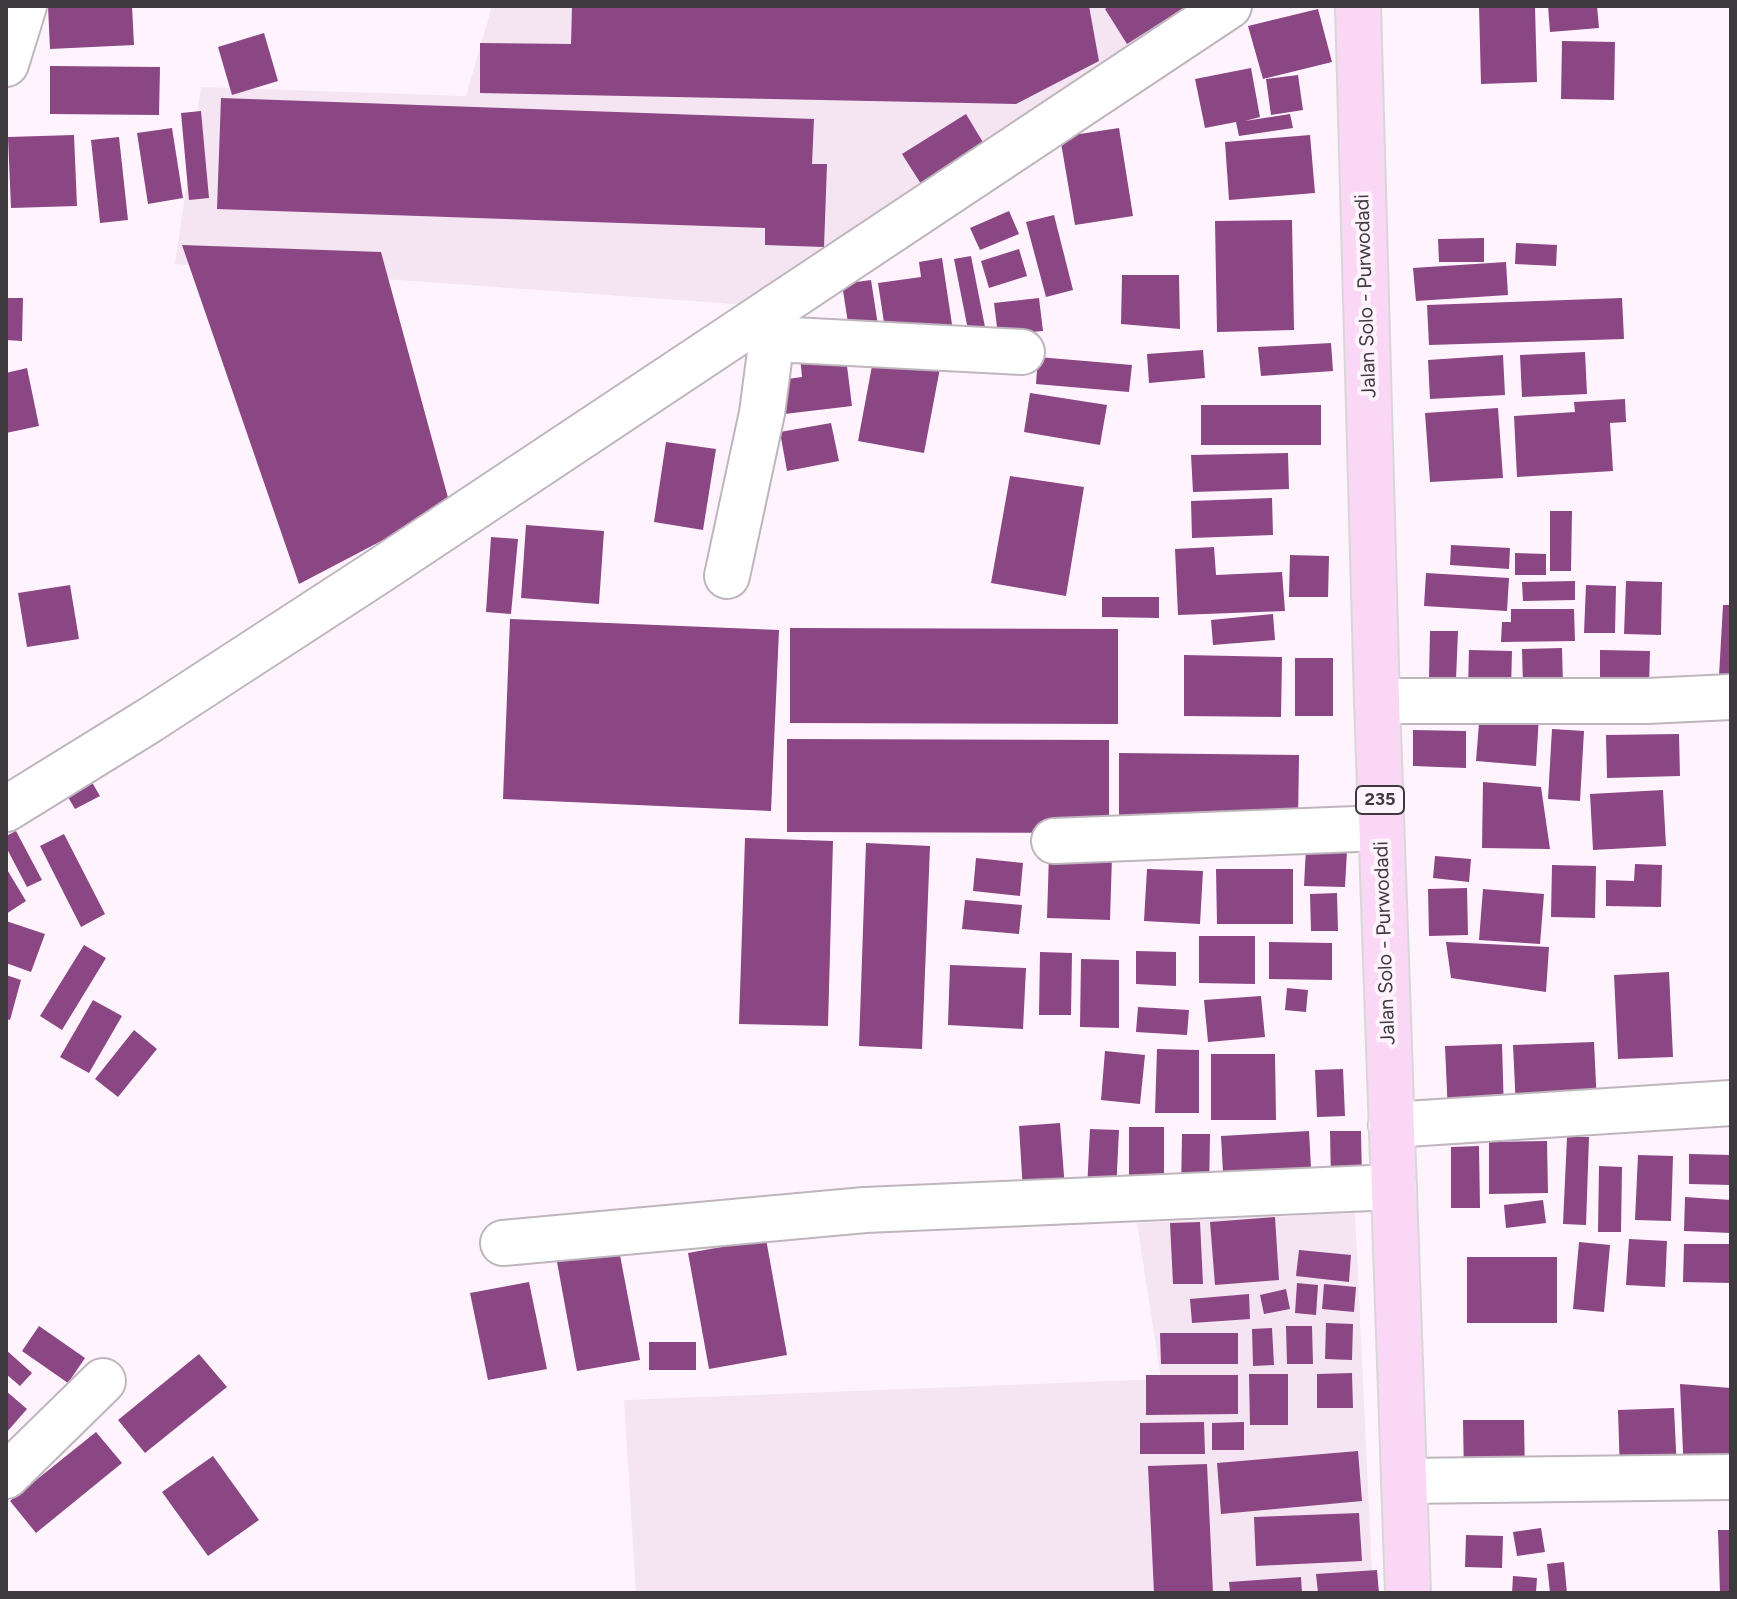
<!DOCTYPE html>
<style>
body{margin:0}
#map{position:relative;width:1737px;height:1599px;overflow:hidden;background:#fff4fd;font-family:Figtree,sans-serif}
canvas{display:block}
.frame{position:absolute;inset:0;border:8px solid #3d393c;pointer-events:none}
</style>
<div id="map">
<canvas width="1737" height="1599"></canvas>
<div class="frame"></div>
</div>
<script>
const ctx = document.querySelector('canvas').getContext('2d');
ctx.lineJoin = 'round';
function paint(path, color) { ctx.fillStyle = color; ctx.fill(path, 'evenodd'); }
function strokePath(path, color, width, dash) { ctx.strokeStyle = color; ctx.lineWidth = width; ctx.lineCap = dash ? 'butt' : 'round'; ctx.setLineDash(dash || []); ctx.stroke(path); }
function drawText(font, color, halo, rows, align = 'center') {
  ctx.font = font + ' Figtree,sans-serif'; ctx.lineWidth = 8; ctx.setLineDash([]); ctx.textBaseline = 'middle'; ctx.strokeStyle = halo; ctx.fillStyle = color; for (const [text, x, y, turn = 0] of rows) {
    ctx.save(); ctx.translate(x, y); ctx.rotate((+turn || 0) * Math.PI / 180); ctx.textAlign = isNaN(turn) ? turn : align; if (halo) ctx.strokeText(text, 0, 0); ctx.fillText(text, 0, 0); ctx.restore();
  }
}
paint(new Path2D(`
 M492,6H1234L776,307L175,264L201,87L466,96Z
 M1355,1213L1373,1593H636L624,1400L1161,1379L1137,1223Z`), '#f5e4f2');
paint(new Path2D(`
 M48,6H132L134,45L50,49Z
 M572,6H1089L1099,61L1016,104L480,93V43L571,44Z
 M1109,6H1187L1127,44L1105,9Z
 M1479,6H1535L1537,82L1481,84Z
 M1548,6H1597L1599,28L1550,32Z
 M1318,9L1332,62L1263,79L1248,26Z
 M264,33L278,81L232,95L218,47Z
 M1562,41L1615,42L1614,100L1561,99Z
 M50,66L160,67L159,115L50,114Z
 M1251,68L1260,117L1245,121L1290,114L1293,128L1239,136L1236,122L1205,128L1195,79Z
 M1298,75L1303,110L1271,115L1266,79Z
 M221,98L814,119L812,164H827L824,247L765,245V228L217,209Z
 M201,111L209,198L189,200L181,113Z
 M966,114L984,144L921,184L902,154Z
 M172,128L183,198L148,204L137,133Z
 M1119,128L1133,216L1075,225L1060,137Z
 M74,135L77,206L11,208L8,137Z
 M1310,135L1315,193L1229,200L1225,142Z
 M119,137L128,220L100,223L91,140Z
 M1009,211L1019,234L980,250L970,228Z
 M1054,215L1073,290L1046,297L1026,222Z
 M1292,220L1294,330L1217,332L1215,221Z
 M1484,238V262H1439L1438,239Z
 M1516,243L1557,245L1556,266L1515,264Z
 M182,245L381,252L450,505L299,584Z
 M1019,249L1027,276L989,288L981,261Z
 M971,256L985,327L968,330L954,259Z
 M942,258L953,331L887,342L878,283L921,277L919,262Z
 M1506,262L1508,295L1416,301L1413,268Z
 M1122,275H1179L1180,329L1121,324Z
 M871,280L879,332L850,336L842,284Z
 M6,298H23L22,341L6,340Z
 M1039,298L1043,331L998,335L994,303Z
 M1622,298L1624,339L1429,345L1427,305Z
 M1331,343L1333,371L1261,376L1258,347Z
 M845,350L852,406L776,415L772,381L802,377L800,356Z
 M1203,350L1205,378L1149,383L1147,354Z
 M1585,352L1587,394L1522,397L1520,355Z
 M874,355L940,368L924,453L858,441Z
 M1503,355L1505,395L1430,399L1428,360Z
 M1038,357L1132,365L1129,392L1036,384Z
 M27,368L39,426L6,433V373Z
 M1030,393L1107,405L1100,445L1024,432Z
 M1625,399L1626,422L1610,423L1613,471L1517,477L1514,416L1575,412L1574,402Z
 M1201,405H1321V445H1201Z
 M1498,408L1503,478L1430,482L1425,413Z
 M831,423L839,461L787,471L780,432Z
 M666,442L716,449L703,530L654,522Z
 M1288,453L1289,489L1193,492L1191,455Z
 M1010,476L1084,487L1066,596L991,583Z
 M1272,498L1273,535L1192,538L1191,501Z
 M1550,511H1572L1571,571H1550Z
 M526,525L604,531L599,604L521,598Z
 M491,537L518,539L511,614L486,612Z
 M1451,545L1510,548L1509,569L1450,565Z
 M1214,547L1216,575L1282,572L1285,611L1178,615L1175,549Z
 M1515,553L1546,554V575H1515Z
 M1290,555L1329,556L1328,597H1289Z
 M1426,573L1509,578L1507,611L1424,606Z
 M1575,581V600L1523,601L1522,582Z
 M1626,581L1662,582L1661,635L1624,634Z
 M70,585L79,639L27,647L18,593Z
 M1586,585L1616,586L1615,633H1584Z
 M1102,597H1159V618L1102,617Z
 M1723,605H1731V676H1719Z
 M1511,609H1574L1575,641L1501,642L1502,622H1511Z
 M1273,614L1275,640L1213,645L1211,620Z
 M510,619L779,630L771,811L503,799Z
 M790,628L1118,629V724L790,723Z
 M1430,631H1458L1456,680L1429,679Z
 M1562,648L1563,686H1523L1522,649Z
 M1469,650L1512,651L1511,690L1468,689Z
 M1600,650L1650,651L1649,686L1600,685Z
 M1184,655L1282,657L1281,717L1184,716Z
 M1295,658H1333V716H1295Z
 M1480,711L1539,715L1536,766L1476,761Z
 M1552,729L1584,731L1580,801L1548,799Z
 M1413,730L1466,731V768L1413,766Z
 M1679,734L1680,776L1607,778L1606,735Z
 M787,739L1109,740V833L787,832Z
 M1119,753L1299,755L1298,822L1119,821Z
 M90,779L100,796L75,809L65,792Z
 M1483,782L1541,787L1550,849L1482,848Z
 M1663,790L1666,846L1593,850L1590,794Z
 M16,831L42,880L27,887L6,847V836Z
 M64,834L105,914L81,927L40,846Z
 M745,838L833,841L828,1026L739,1024Z
 M866,843L930,846L922,1049L859,1046Z
 M1306,848L1347,850L1345,887L1304,886Z
 M1049,854L1112,856L1110,920L1047,918Z
 M1435,856L1471,859L1469,882L1433,878Z
 M976,858L1023,863L1020,896L973,891Z
 M1635,864L1662,865L1661,907L1606,906V880L1634,881Z
 M1552,865L1596,866L1595,918L1551,917Z
 M6,868L26,901L6,914Z
 M1147,869L1203,871L1200,924L1144,921Z
 M1216,869H1293V924H1217Z
 M1467,888L1468,935L1429,936L1428,889Z
 M1483,889L1544,894L1540,944L1479,940Z
 M1337,893L1338,931H1311L1310,894Z
 M965,900L1022,905L1019,934L962,929Z
 M6,921L45,934L31,972L6,963Z
 M1199,936H1255V984L1199,983Z
 M1269,942L1332,943V980L1269,979Z
 M1446,942L1549,947L1546,992L1451,978Z
 M84,945L106,958L62,1030L40,1016Z
 M1136,951L1176,952V986L1136,984Z
 M1040,952L1072,953L1071,1015H1039Z
 M1081,959L1119,960V1028L1080,1027Z
 M950,965L1026,968L1023,1029L948,1025Z
 M1669,972L1673,1057L1618,1059L1614,975Z
 M6,975L21,980L10,1020L6,1019Z
 M1287,988L1308,990L1306,1012L1285,1010Z
 M1261,996L1265,1037L1208,1042L1204,1000Z
 M93,1000L122,1016L89,1073L60,1057Z
 M1138,1007L1189,1010L1187,1035L1136,1032Z
 M134,1030L157,1049L118,1097L95,1079Z
 M1594,1042L1597,1105L1516,1108L1513,1045Z
 M1502,1044L1504,1112L1448,1114L1445,1046Z
 M1157,1049L1199,1050V1113H1155Z
 M1105,1051L1145,1055L1140,1104L1101,1100Z
 M1211,1054H1275L1276,1120H1211Z
 M1343,1069L1345,1116L1317,1117L1315,1070Z
 M1060,1123L1065,1189L1023,1192L1019,1126Z
 M1129,1127H1164V1191L1129,1190Z
 M1090,1129L1119,1130L1116,1192L1087,1190Z
 M1309,1131L1312,1186L1224,1191L1221,1136Z
 M1330,1131H1361L1362,1182H1331Z
 M1182,1134H1210L1209,1192L1181,1191Z
 M1567,1137H1589L1586,1225L1563,1224Z
 M1547,1141L1548,1193L1489,1194V1142Z
 M1479,1146L1480,1208H1451V1147Z
 M1689,1154L1731,1155V1185L1689,1184Z
 M1638,1155L1673,1156L1671,1221L1635,1220Z
 M1599,1166L1622,1167L1621,1232H1598Z
 M1685,1197L1731,1200V1233L1684,1231Z
 M1543,1200L1546,1223L1506,1228L1504,1205Z
 M1275,1217L1279,1280L1215,1285L1210,1222Z
 M1200,1222L1203,1284H1173L1170,1223Z
 M766,1239L787,1355L709,1369L688,1253Z
 M1629,1239L1667,1241L1665,1287L1626,1285Z
 M1579,1242L1610,1245L1604,1312L1573,1309Z
 M1684,1244H1731V1283L1683,1282Z
 M619,1250L640,1360L577,1371L557,1262Z
 M1299,1250L1351,1255L1349,1282L1296,1276Z
 M1467,1257H1557V1323H1467Z
 M529,1282L547,1369L488,1380L470,1293Z
 M1297,1283L1318,1285L1316,1315L1295,1313Z
 M1324,1284L1356,1287L1354,1312L1322,1309Z
 M1286,1289L1290,1309L1264,1314L1260,1295Z
 M1249,1294L1250,1319L1192,1323L1190,1299Z
 M1326,1323L1353,1324L1352,1360L1325,1359Z
 M39,1326L85,1358L68,1383L22,1351Z
 M1286,1326H1312L1313,1364H1287Z
 M1272,1328L1274,1365L1253,1366L1252,1329Z
 M1160,1333H1238V1364H1161Z
 M649,1342H696V1370H649Z
 M6,1350L32,1373L20,1386L6,1374Z
 M199,1354L227,1387L145,1453L118,1420Z
 M1352,1373L1353,1408H1317V1374Z
 M1249,1374H1288V1425H1250Z
 M1146,1375H1238V1414L1146,1415Z
 M1680,1384L1731,1388V1472L1684,1474Z
 M6,1391L27,1409L6,1433Z
 M1674,1408L1677,1471L1620,1473L1618,1410Z
 M1463,1420H1524L1525,1476L1464,1477Z
 M1204,1422L1205,1454H1140V1423Z
 M1244,1422V1450H1212V1423Z
 M96,1432L122,1463L36,1533L10,1501Z
 M1358,1451L1362,1501L1221,1514L1217,1463Z
 M213,1456L259,1520L208,1556L162,1492Z
 M1207,1464L1213,1593H1154L1148,1466Z
 M1359,1513L1362,1561L1256,1566L1254,1517Z
 M1541,1528L1545,1552L1517,1556L1513,1532Z
 M1718,1530H1731V1593H1720Z
 M1466,1535L1503,1536L1502,1568L1465,1567Z
 M1564,1562L1567,1593H1550L1547,1564Z
 M1377,1570L1379,1593H1318L1316,1574Z
 M1513,1576L1537,1578L1536,1593H1512Z
 M1301,1577L1302,1593H1230L1229,1582Z`), '#8b4684');
const minor = new Path2D(`
 M6,64L24,6
 M773,339L1022,352
 M727,576L762,413L776,307
 M1377,701H1647L1731,697
 M1054,841L1381,828
 M1391,1125L1731,1103
 M503,1243L865,1210L1394,1187
 M6,1476L103,1381
 M1404,1481L1731,1477`);
const tertiary = new Path2D(`
 M6,809L150,720L379,571L1229,6`);
const primary = new Path2D(`
 M1358,6L1377,701L1408,1593`);
strokePath(minor, '#beb5bd', 48);
strokePath(tertiary, '#beb5bd', 48);
strokePath(primary, '#d8d7d8', 48);
strokePath(minor, '#fff', 44);
strokePath(tertiary, '#fff', 44);
strokePath(primary, '#fad8f5', 44);
for (const [x, y, w] of [
 [1380,800,48]
]) { const box = new Path2D(); box.roundRect(x - w / 2, y - 14, w, 28, 6); ctx.fillStyle = '#fff4fd'; ctx.fill(box); strokePath(box, '#3d393c', 2); }
drawText('bold 18px', '#3d393c', null, [
 ["235",1380,800]
]);
drawText('20px', '#3d393c', '#fff4fd', [
 ["Jalan Solo - Purwodadi",1366,296,-92],
 ["Jalan Solo - Purwodadi",1385,943,-92]
]);
</script>
